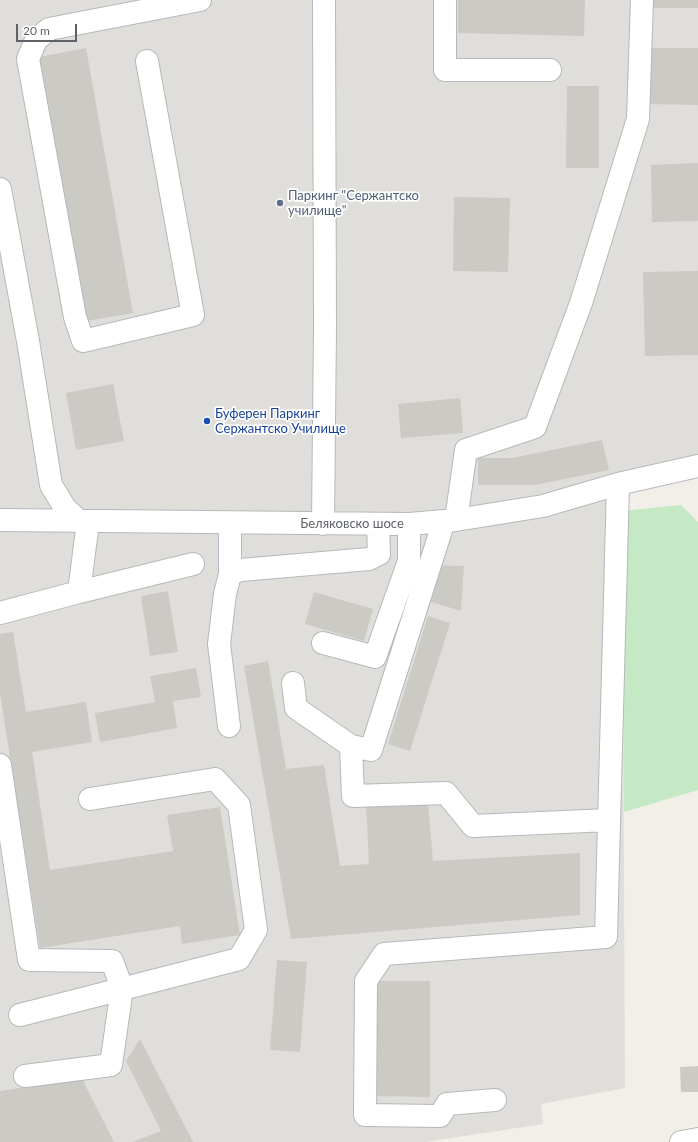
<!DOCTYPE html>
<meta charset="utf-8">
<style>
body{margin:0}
#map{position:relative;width:698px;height:1142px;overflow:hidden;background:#f1efe8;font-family:Lato,sans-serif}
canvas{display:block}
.scale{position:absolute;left:16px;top:24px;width:61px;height:18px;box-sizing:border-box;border:2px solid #5f6368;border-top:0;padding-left:5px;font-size:12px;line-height:14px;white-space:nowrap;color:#5f6368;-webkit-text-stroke:3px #fff;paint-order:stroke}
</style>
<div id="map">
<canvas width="698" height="1142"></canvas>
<div class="scale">20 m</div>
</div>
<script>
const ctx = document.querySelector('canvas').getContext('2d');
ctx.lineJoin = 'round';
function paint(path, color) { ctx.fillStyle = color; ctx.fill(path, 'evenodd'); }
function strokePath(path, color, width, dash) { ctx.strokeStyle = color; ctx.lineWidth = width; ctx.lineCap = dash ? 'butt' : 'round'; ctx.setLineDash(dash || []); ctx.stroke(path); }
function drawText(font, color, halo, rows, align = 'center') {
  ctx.font = font + ' Lato,sans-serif'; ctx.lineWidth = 3.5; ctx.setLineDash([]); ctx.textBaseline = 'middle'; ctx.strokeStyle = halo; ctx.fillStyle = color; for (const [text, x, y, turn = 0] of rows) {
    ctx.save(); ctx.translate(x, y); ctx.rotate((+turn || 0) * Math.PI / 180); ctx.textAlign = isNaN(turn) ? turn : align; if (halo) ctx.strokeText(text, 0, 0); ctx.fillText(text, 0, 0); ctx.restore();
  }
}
paint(new Path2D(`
 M0,0H698V461L622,479L625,1088L541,1104L543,1124L425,1142H0Z`), '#e0deda');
paint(new Path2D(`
 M681,505L698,522V790L624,812L622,511Z`), '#c5e8c5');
paint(new Path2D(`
 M458,0H585L584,36L458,33Z
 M652,0H698V8H652Z
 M86,48L133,313L81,322L34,58Z
 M649,48H698V105L648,104Z
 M567,86H599V168H566Z
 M698,163V221L652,222L651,165Z
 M454,197L510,198L508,272L453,271Z
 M698,271V355L645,356L643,272Z
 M113,384L124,441L76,450L66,393Z
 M460,398L463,433L401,438L398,404Z
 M602,440L609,470L535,485H478V458H512Z
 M433,565L464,566L461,611L421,599Z
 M168,591L178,652L150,656L141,596Z
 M314,592L373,609L364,641L305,624Z
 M428,616L450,623L410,751L388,744Z
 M13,632L26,712L86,702L92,742L32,752L50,870L173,851L167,815L220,807L240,935L182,944L180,926L40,948L0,693V634Z
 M268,661L286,769L324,765L340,866L369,864L366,805L428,802L433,861L580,853V915L291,939L244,666Z
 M196,668L201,697L173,701L177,728L100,742L95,713L155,702L150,676Z
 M277,960L307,962L300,1052L270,1050Z
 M374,981H430V1097L373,1096Z
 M140,1039L193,1142H132L161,1131L126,1061Z
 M698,1066V1092H681L680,1067Z
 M82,1079L114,1142H0V1091Z`), '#cccac5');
const minor = new Path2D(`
 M445,0V70H550
 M147,61L193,315L83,341L75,317L28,59L36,40L49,29L200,0
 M0,189L28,341L51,485L65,508L80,522
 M0,520L409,524L456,520L543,506L618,484L698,466
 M456,520L466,450L535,427L581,303L638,119L642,0
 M323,524L325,326L324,0
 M230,574V523
 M79,592L193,564
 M0,613L79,592L88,522
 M323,643L375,657L409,561V524
 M293,683L296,708L351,746L371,750L444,521
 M229,726L219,644L225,594L230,574L241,570L369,559L379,554L378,524
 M351,746L353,796L446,793L473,826L609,820
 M0,765L29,960L112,961L122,988L111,1065L25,1076
 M20,1015L239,959L256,930L239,805L215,779L90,799
 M495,1100L447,1104L440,1116L365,1115L366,981L384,954L606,937L618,484
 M681,1142L698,1139`);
strokePath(minor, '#b5b8bc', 24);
strokePath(minor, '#fff', 22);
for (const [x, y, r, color] of [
 [280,203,4,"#5c6f8a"],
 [207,421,4,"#1a4fb4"]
]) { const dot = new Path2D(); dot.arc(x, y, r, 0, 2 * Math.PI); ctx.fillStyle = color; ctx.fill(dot); strokePath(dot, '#fff', 1.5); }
drawText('13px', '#4e5e75', '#fff', [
 ["Паркинг \"Сержантско",288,196],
 ["училище\"",288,211]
], 'left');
drawText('13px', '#164399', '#fff', [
 ["Буферен Паркинг",215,414],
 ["Сержантско Училище",215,429]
], 'left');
drawText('13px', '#5f6368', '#fff', [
 ["Беляковско шосе",352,524]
]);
</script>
